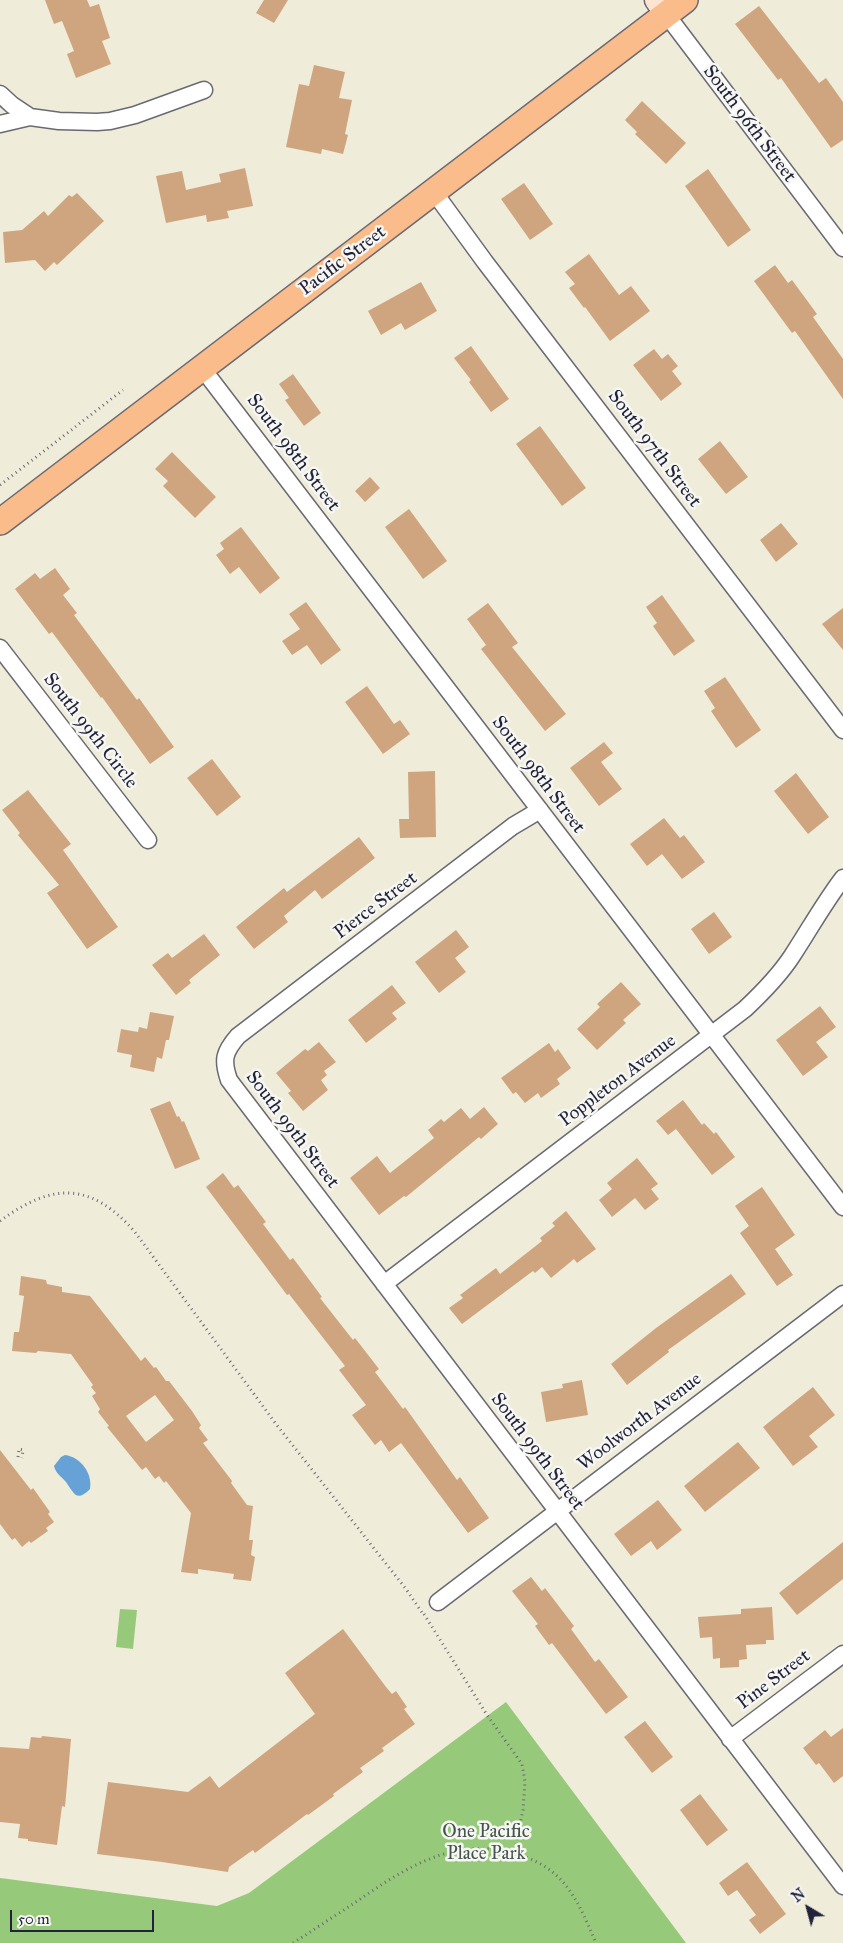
<!DOCTYPE html>
<style>
body{margin:0}
#map{position:relative;width:843px;height:1943px;overflow:hidden;background:#f0ecda;font-family:"IM FELL Great Primer",serif}
canvas{display:block}
.north{position:absolute;left:783px;top:1883px;width:50px;height:50px;-webkit-text-stroke:4px #f6f6f2;paint-order:stroke;rotate:323deg;font-size:14px;font-weight:700;line-height:20px;text-align:center;color:#22223b}
.north::after{content:'';display:block;margin:auto;width:18px;height:22px;background:#22223b;clip-path:polygon(50% 0,100% 100%,50% 72%,0 100%)}
.scale{position:absolute;left:10px;top:1910px;width:144px;height:22px;box-sizing:border-box;border:2px solid #22223b;border-top:0;padding-left:6px;font-size:15px;line-height:18px;white-space:nowrap;color:#22223b;-webkit-text-stroke:4px #f6f6f2;paint-order:stroke}
</style>
<div id="map">
<canvas width="843" height="1943"></canvas>
<div class="north">N</div>
<div class="scale">50 m</div>
</div>
<script>
const ctx = document.querySelector('canvas').getContext('2d');
ctx.lineJoin = 'round';
function paint(path, color) { ctx.fillStyle = color; ctx.fill(path, 'evenodd'); }
function strokePath(path, color, width, dash) { ctx.strokeStyle = color; ctx.lineWidth = width; ctx.lineCap = dash ? 'butt' : 'round'; ctx.setLineDash(dash || []); ctx.stroke(path); }
function drawText(font, color, halo, rows, align = 'center') {
  ctx.font = font + ' "IM FELL Great Primer",serif'; ctx.lineWidth = 5; ctx.setLineDash([]); ctx.textBaseline = 'middle'; ctx.strokeStyle = halo; ctx.fillStyle = color; for (const [text, x, y, turn = 0] of rows) {
    ctx.save(); ctx.translate(x, y); ctx.rotate((+turn || 0) * Math.PI / 180); ctx.textAlign = isNaN(turn) ? turn : align; if (halo) ctx.strokeText(text, 0, 0); ctx.fillText(text, 0, 0); ctx.restore();
  }
}
paint(new Path2D(`
 M120,1609L137,1610L133,1649L116,1647Z
 M506,1702L686,1943H0V1878L217,1906L249,1893Z`), '#96ca7a');
paint(new Path2D(`
 M65,1455C81,1457 93,1474 90,1489C76,1503 74,1493 66,1482C61,1476 56,1474 54,1466L61,1457Z`), '#67a2d7');
paint(new Path2D(`
 M45,0H87L90,7L99,4L110,38L102,41L111,64L76,78L67,54L74,51L62,21L54,24Z
 M264,0H288L274,23L256,13Z
 M759,6L819,83L826,78L843,102V140L831,148L781,78L778,80L735,24Z
 M314,65L345,72L339,98L352,100L345,134L348,135L343,154L322,149L321,154L286,147L299,84L309,86Z
 M642,101L686,143L666,164L635,134L637,132L625,120Z
 M245,168L253,206L227,211L229,218L207,222L206,215L166,223L156,176L182,171L186,190L221,182L219,174Z
 M708,169L751,230L728,247L685,186Z
 M524,183L553,224L530,240L501,199Z
 M77,193L104,221L57,265L54,262L45,271L35,260L5,263L3,232L22,230L44,211L48,216L69,195L72,197Z
 M589,254L619,295L631,286L650,311L610,341L585,307L584,308L569,288L575,284L565,272Z
 M775,265L788,283L792,280L817,314L813,317L843,359V399L795,331L792,333L754,281Z
 M421,282L437,311L405,330L401,323L381,335L368,311Z
 M471,346L509,399L491,412L469,382L471,380L454,358Z
 M654,349L662,359L668,354L678,366L672,371L682,384L661,401L633,365Z
 M293,374L321,413L304,426L285,400L289,398L279,384Z
 M540,426L586,488L562,506L516,444Z
 M720,441L748,477L726,494L698,459Z
 M172,452L216,497L195,518L163,486L168,481L155,469Z
 M370,477L380,488L365,502L355,491Z
 M409,509L447,561L423,579L385,527Z
 M781,523L798,544L776,562L760,540Z
 M241,527L280,578L260,594L239,567L230,574L216,555L224,549L220,543Z
 M55,568L70,589L63,595L77,613L74,615L137,700L139,698L174,747L150,764L102,697L101,698L52,632L49,634L15,589L35,573L40,579Z
 M662,595L695,641L674,656L653,626L657,623L646,607Z
 M306,602L341,650L321,665L307,645L292,655L282,641L300,629L289,614Z
 M488,603L518,643L512,647L566,714L545,731L481,649L486,645L467,619Z
 M843,608V650L822,624Z
 M725,677L761,730L736,748L711,711L715,708L704,691Z
 M367,686L394,724L400,720L410,734L383,754L345,702Z
 M604,742L613,753L601,762L622,789L599,806L570,768Z
 M212,759L241,797L217,816L187,778Z
 M435,771L436,837L400,838L399,819H409L408,772Z
 M796,773L829,817L808,834L774,791Z
 M28,790L71,844L63,850L118,927L87,949L47,893L59,885L18,835L20,833L2,810Z
 M664,818L680,838L684,835L705,862L682,879L662,854L647,866L630,844Z
 M359,837L375,858L322,899L315,890L284,916L288,922L254,949L236,927L284,888L287,892Z
 M714,912L732,937L709,954L691,929Z
 M456,930L469,947L455,958L466,972L439,993L415,962Z
 M204,934L220,955L189,980L191,983L176,995L152,965L168,953L172,958Z
 M621,982L641,1004L623,1020L626,1023L597,1050L577,1029L600,1007L597,1004Z
 M392,985L406,1003L392,1013L397,1019L366,1043L348,1020Z
 M820,1006L836,1027L816,1042L828,1057L803,1076L776,1040Z
 M150,1012L174,1016L169,1040H166L162,1059L157,1057L154,1072L130,1067L132,1055L117,1052L121,1029L138,1032L139,1027L147,1029Z
 M319,1042L336,1062L324,1071L327,1075L321,1080L328,1090L303,1111L288,1093L291,1091L276,1073L305,1049L308,1051Z
 M549,1043L555,1052L558,1049L571,1068L557,1079L560,1084L541,1098L538,1093L525,1103L516,1092L513,1094L501,1078Z
 M683,1100L702,1125L704,1123L714,1134L716,1132L735,1157L712,1175L676,1129L668,1135L656,1121Z
 M170,1101L177,1117L179,1116L182,1122L184,1121L200,1159L175,1169L150,1109Z
 M484,1107L498,1124L481,1139L479,1137L406,1197L404,1196L379,1215L350,1178L377,1156L390,1173L434,1138L428,1130L441,1119L444,1122L461,1108L470,1119Z
 M637,1158L658,1184L651,1189L659,1199L645,1210L635,1198L612,1217L599,1200L612,1189L607,1183Z
 M223,1173L234,1188L238,1185L266,1222L263,1224L290,1260L293,1258L322,1297L320,1298L353,1340L355,1338L379,1369L375,1372L403,1409L405,1407L457,1480L460,1477L489,1518L468,1533L401,1443L389,1452L381,1440L375,1445L352,1415L366,1405L339,1370L345,1366L289,1294L287,1295L206,1187Z
 M762,1187L795,1235L775,1249L793,1275L777,1286L740,1233L749,1226L735,1206Z
 M566,1211L596,1249L577,1263L574,1259L551,1278L542,1267L535,1273L533,1271L462,1324L449,1308L463,1298L460,1295L496,1268L500,1274L542,1241L540,1238L555,1226L552,1223Z
 M731,1274L746,1294L668,1350L669,1352L627,1385L611,1364L656,1328Z
 M21,1276L46,1280L47,1284L62,1287V1292L90,1296L141,1361L145,1357L154,1368L156,1367L166,1381H169L192,1411L201,1425L199,1428L208,1440L203,1443L232,1481L231,1483L247,1505L253,1506L249,1540H253L251,1555L255,1557L251,1581L233,1579L234,1574L198,1569V1574L181,1572L191,1513L166,1481L164,1483L159,1476L155,1479L146,1467L142,1470L107,1427L109,1426L98,1412L100,1409L92,1396L96,1393L91,1387L93,1385L71,1354L38,1351L36,1353L12,1351L14,1332H19L24,1296L19,1295ZM155,1395L174,1420L146,1442L126,1416Z
 M582,1380L588,1415L546,1422L541,1392L563,1388L562,1384Z
 M813,1387L835,1415L809,1436L818,1447L793,1466L763,1427Z
 M738,1442L760,1468L705,1512L684,1486Z
 M0,1450L31,1490L33,1488L50,1512L48,1514L54,1522L46,1528L48,1531L31,1543L29,1541L22,1547L15,1538L12,1540L0,1524Z
 M658,1500L682,1530L657,1550L651,1541L631,1556L614,1534Z
 M843,1542V1579L797,1615L779,1593Z
 M531,1577L542,1591L545,1588L574,1626L571,1629L595,1662L599,1659L628,1697L606,1714L552,1643L549,1645L535,1626L538,1624L512,1591Z
 M772,1607L774,1640H766V1644L746,1645L747,1659L739,1660V1667L720,1668V1658L713,1659L712,1637L700,1638L698,1617L741,1614V1609Z
 M343,1629L386,1687L392,1694L396,1691L407,1707L404,1709L415,1724L382,1748L384,1751L360,1768L363,1772L333,1794L334,1796L308,1815L307,1814L255,1853L253,1850L229,1867L228,1872L162,1862L97,1854L108,1782L188,1792L210,1776L219,1788L315,1714L285,1673Z
 M645,1721L673,1757L652,1773L624,1737Z
 M843,1728V1776L834,1783L819,1763L816,1765L803,1748L825,1730L831,1737Z
 M42,1736L71,1739L65,1807L62,1806L57,1845L28,1841V1839L18,1838L20,1824L0,1822V1747L29,1749L31,1737L41,1738Z
 M700,1794L728,1830L707,1846L680,1810Z
 M747,1862L786,1914L760,1934L749,1920L756,1915L737,1890L728,1896L719,1883Z`), '#cfa57f');
const street = new Path2D(`
 M666,14L843,248
 M0,94L12,105L30,117L59,121L97,122L110,121L135,115L204,90
 M0,124L30,117
 M434,192L485,262L843,730
 M202,368L843,1207
 M0,648L148,840
 M540,810L513,826L238,1036C224,1052 222,1060 229,1080L843,1886
 M384,1284L745,1009C762,993 779,976 792,956C809,930 824,903 843,878
 M438,1602L843,1294
 M730,1739L843,1654`);
const secondary = new Path2D(`
 M656,0L666,14`);
const primary = new Path2D(`
 M0,522L685,0`);
strokePath(street, '#6a6973', 19);
strokePath(secondary, '#6a6973', 25);
strokePath(primary, '#6a6973', 28);
strokePath(new Path2D(`
 M0,485L123,390
 M0,1221C53,1182 91,1182 135,1232L276,1424L406,1589L423,1614
 M18,1457L19,1449L23,1450L22,1458
 M424,1614L487,1715L522,1764L525,1782L523,1810L514,1853
 M293,1943C312,1931 331,1918 350,1906C398,1873 448,1837 509,1852C563,1865 576,1896 596,1943`), '#6a6973', 3, [1, 4]);
strokePath(street, '#fff', 16);
strokePath(secondary, '#fde4d0', 22);
strokePath(primary, '#f9bc8a', 25);
drawText('19px', '#22223b', '#f6f6f2', [
 ["South 96th Street",749,124,53],
 ["Pacific Street",343,261,-37],
 ["South 97th Street",654,449,53],
 ["South 98th Street",293,453,53],
 ["South 99th Circle",90,731,52],
 ["South 98th Street",538,775,53],
 ["Pierce Street",376,906,-37],
 ["Poppleton Avenue",618,1081,-37],
 ["South 99th Street",292,1130,53],
 ["Woolworth Avenue",640,1422,-37],
 ["South 99th Street",537,1452,53],
 ["Pine Street",774,1680,-37]
]);
drawText('19px', '#45544e', '#f6f6f2', [
 ["One Pacific",486,1832],
 ["Place Park",486,1854]
]);
</script>
